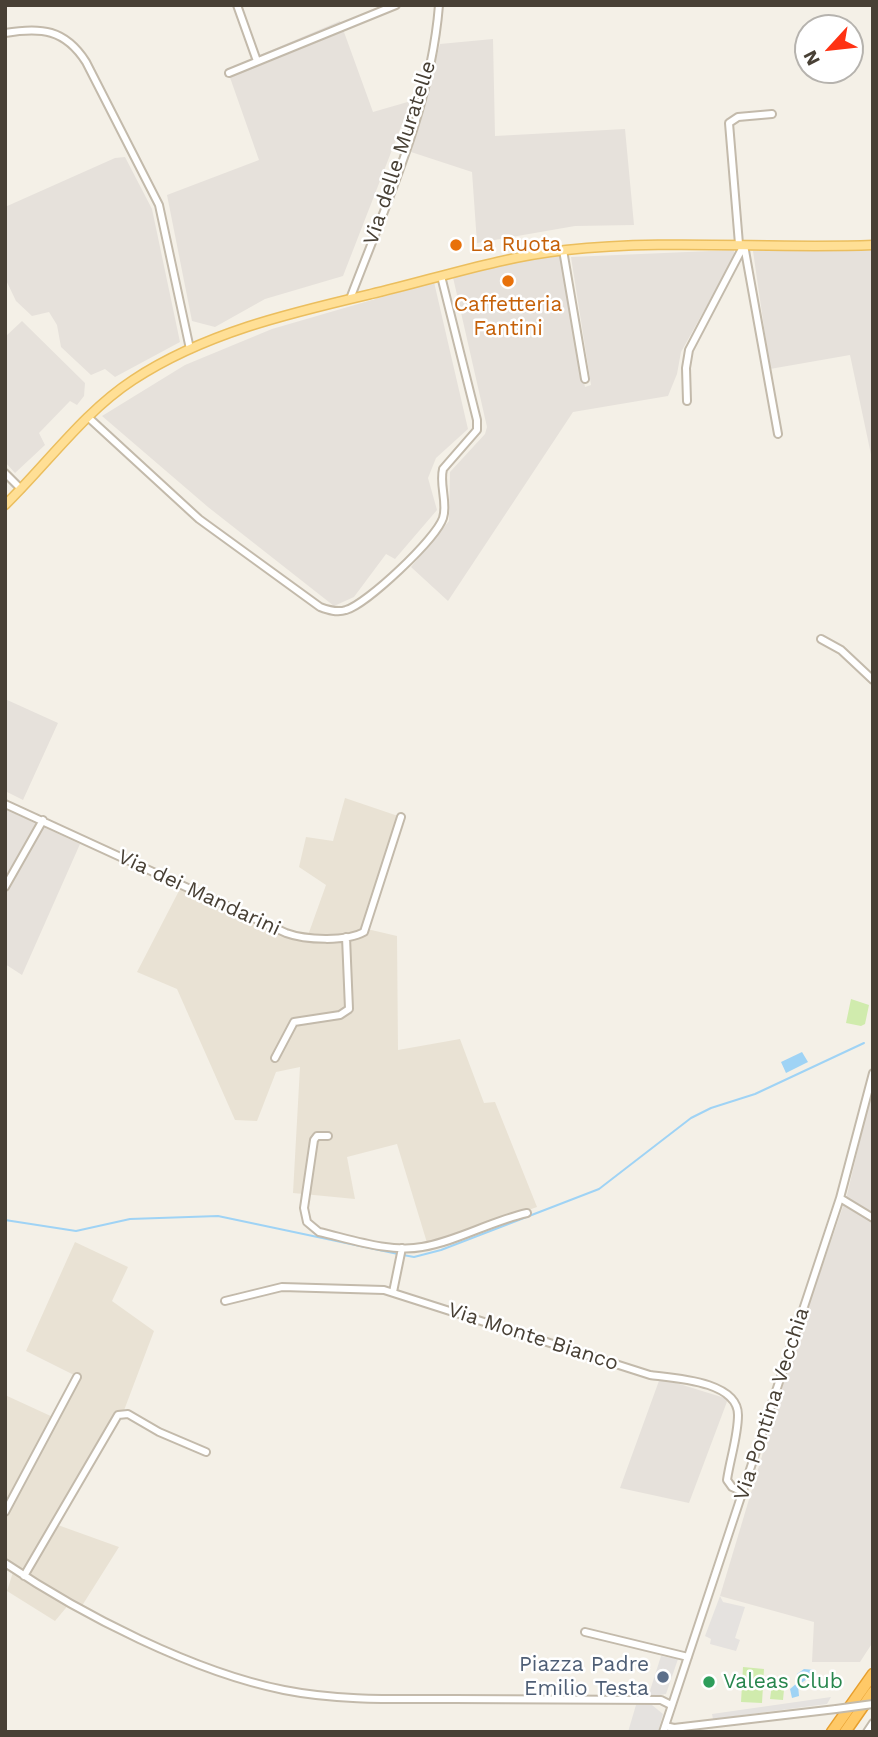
<!DOCTYPE html>
<style>
body{margin:0}
#map{position:relative;width:878px;height:1737px;overflow:hidden;background:#f4f0e7;font-family:"Work Sans",sans-serif}
canvas{display:block}
.frame{position:absolute;inset:0;border:7px solid #484035;pointer-events:none}
.north{position:absolute;left:794px;top:14px;width:70px;height:70px;box-sizing:border-box;background:#fff;border:2px solid #b6b3ae;border-radius:50%;rotate:243deg;font-size:19px;font-weight:700;line-height:28px;text-align:center;color:#484035}
.north::after{content:'';display:block;margin:auto;width:24px;height:32px;background:#ff3213;clip-path:polygon(50% 0,100% 100%,50% 72%,0 100%)}
</style>
<div id="map">
<canvas width="878" height="1737"></canvas>
<div class="frame"></div>
<div class="north">N</div>
</div>
<script>
const ctx = document.querySelector('canvas').getContext('2d');
ctx.lineJoin = 'round';
function paint(path, color) { ctx.fillStyle = color; ctx.fill(path, 'evenodd'); }
function strokePath(path, color, width, dash) { ctx.strokeStyle = color; ctx.lineWidth = width; ctx.lineCap = dash ? 'butt' : 'round'; ctx.setLineDash(dash || []); ctx.stroke(path); }
function drawText(font, color, halo, rows, align = 'center') {
  ctx.font = font + ' "Work Sans",sans-serif'; ctx.lineWidth = 5; ctx.setLineDash([]); ctx.textBaseline = 'middle'; ctx.strokeStyle = halo; ctx.fillStyle = color; for (const [text, x, y, turn = 0] of rows) {
    ctx.save(); ctx.translate(x, y); ctx.rotate((+turn || 0) * Math.PI / 180); ctx.textAlign = isNaN(turn) ? turn : align; if (halo) ctx.strokeText(text, 0, 0); ctx.fillText(text, 0, 0); ctx.restore();
  }
}
paint(new Path2D(`
 M345,798L401,817L367,929L397,936L398,1050L460,1039L484,1103L495,1102L537,1207L428,1246L397,1144L347,1157L355,1199L293,1193L300,1067L276,1072L257,1121L235,1120L177,989L137,972L182,885L277,929L307,938L326,885L299,867L306,837L333,841Z
 M75,1242L128,1267L112,1301L154,1331L123,1413L55,1524L119,1547L80,1609L70,1603L55,1621L7,1591L14,1569L5,1563V1395L55,1418L76,1376L26,1351Z`), '#e9e2d4');
paint(new Path2D(`
 M340,21L373,112L411,101L343,276L265,299L215,327L192,321L167,195L259,160L227,69Z
 M493,39L495,136L625,129L634,225L575,226L477,243L472,172L411,152L440,44Z
 M125,157L152,209L180,342L115,377L105,369L91,375L61,347L57,325L49,312L32,316L16,301L5,278V207L115,158Z
 M558,248L585,387L591,385L571,257L734,250V257L681,352L677,374L668,396L573,412L448,601L411,567L449,521L450,472L485,434L487,427L452,273Z
 M873,249V464L850,355L770,369L753,251Z
 M434,282L468,429L436,458L428,478L437,510L395,559L386,554L354,597L334,606L208,507L102,416L185,365L272,329Z
 M22,321L85,383L84,396L77,405L70,401L39,433L45,445L15,473L5,462V337Z
 M5,699L58,723L23,800L5,791Z
 M5,809L80,844L22,975L5,964Z
 M873,1085V1642L860,1662H812L814,1622L720,1596L798,1336L847,1195Z
 M660,1378L728,1399L689,1503L620,1488Z`), '#e6e1db');
paint(new Path2D(`
 M851,999L869,1005L865,1024L861,1026L846,1023Z
 M743,1667L764,1669L762,1703L741,1702Z
 M773,1678L785,1679L783,1700L770,1699Z`), '#d0ebad');
paint(new Path2D(`
 M720,1596L723,1602L745,1607L735,1638L740,1640L736,1651L710,1644L711,1639L705,1636Z
 M661,1656L678,1659L666,1694L648,1697Z
 M831,1697L827,1704L713,1719L712,1714Z
 M636,1705H652L663,1714L658,1732H628Z`), '#e5e2df');
paint(new Path2D(`
 M802,1052L808,1062L786,1073L781,1062Z
 M804,1669L814,1670L815,1674L798,1685L799,1696L792,1698L790,1689L797,1683V1674Z`), '#9fd3f5');
strokePath(new Path2D(`
 M5,1220L76,1231L130,1219L218,1216L398,1254
 M403,1255L414,1257L441,1250L599,1189L691,1118L711,1108L755,1094L864,1043`), '#9fd3f5', 2);
const minor = new Path2D(`
 M237,5L257,61
 M5,33C41,27 65,29 86,62L159,205L190,349
 M229,73L396,5
 M739,244L729,123L738,117L772,114
 M744,245L778,434
 M563,250L585,379
 M350,299C386,204 431,107 439,5
 M687,401L686,368L689,350L744,245
 M89,418L199,519L320,607C328,610 337,613 346,610C367,604 436,539 443,518C448,503 439,485 443,469L477,430V420L441,276
 M5,473L21,489
 M821,639L841,650L873,680
 M5,804L286,933C305,940 346,942 364,932L401,817
 M5,887L43,820
 M275,1058L294,1022L340,1015L349,1009L346,937
 M328,1136H317L314,1140L304,1208L307,1222L319,1232C350,1239 390,1253 422,1247C455,1242 491,1221 527,1213
 M840,1198L873,1218
 M393,1292L402,1248
 M225,1301L282,1287L384,1290L650,1375C674,1378 738,1381 738,1415C738,1436 730,1459 727,1480L732,1487L743,1492
 M5,1512L77,1377
 M5,1563C82,1615 194,1672 284,1690C339,1701 398,1699 454,1699C523,1699 592,1700 661,1700L671,1705
 M24,1576L118,1415L128,1414L159,1432L206,1452
 M585,1632L688,1657
 M665,1726L674,1728L836,1709
 M663,1732L840,1198L873,1073
 M867,1732L873,1723`);
const major = new Path2D(`
 M5,505C47,464 84,412 133,380C204,333 290,313 371,294C435,279 500,257 566,250C668,239 771,249 873,245`);
const highway = new Path2D(`
 M832,1732L873,1674
 M845,1732L873,1692`);
strokePath(minor, '#c3baab', 10);
strokePath(major, '#ebbe5e', 11);
strokePath(highway, '#e79f2e', 13);
strokePath(minor, '#fff', 6);
strokePath(major, '#ffdf95', 8);
strokePath(highway, '#ffc967', 10);
const minorBridge = new Path2D(`
 M836,1709L873,1704`);
strokePath(minorBridge, '#c3baab', 10, []);
strokePath(minorBridge, '#fff', 6);
for (const [x, y, r, color] of [
 [456,245,7,"#e8710a"],
 [508,281,7,"#e8710a"],
 [663,1677,7,"#5c6f8a"],
 [709,1682,7,"#2e9e5b"]
]) { const dot = new Path2D(); dot.arc(x, y, r, 0, 2 * Math.PI); ctx.fillStyle = color; ctx.fill(dot); strokePath(dot, '#fff', 2.5); }
drawText('21px', '#484035', '#fff', [
 ["Via delle Muratelle",400,153,-72],
 ["Via dei Mandarini",199,893,25],
 ["Via Monte Bianco",533,1337,18],
 ["Via Pontina Vecchia",772,1404,-72]
]);
drawText('21px', '#c56008', '#fff', [
 ["La Ruota",470,245],
 ["Caffetteria",508,305,"center"],
 ["Fantini",508,329,"center"]
], 'left');
drawText('21px', '#4e5e75', '#fff', [
 ["Piazza Padre",649,1665],
 ["Emilio Testa",649,1689]
], 'right');
drawText('21px', '#27864d', '#fff', [
 ["Valeas Club",723,1682]
], 'left');
</script>
